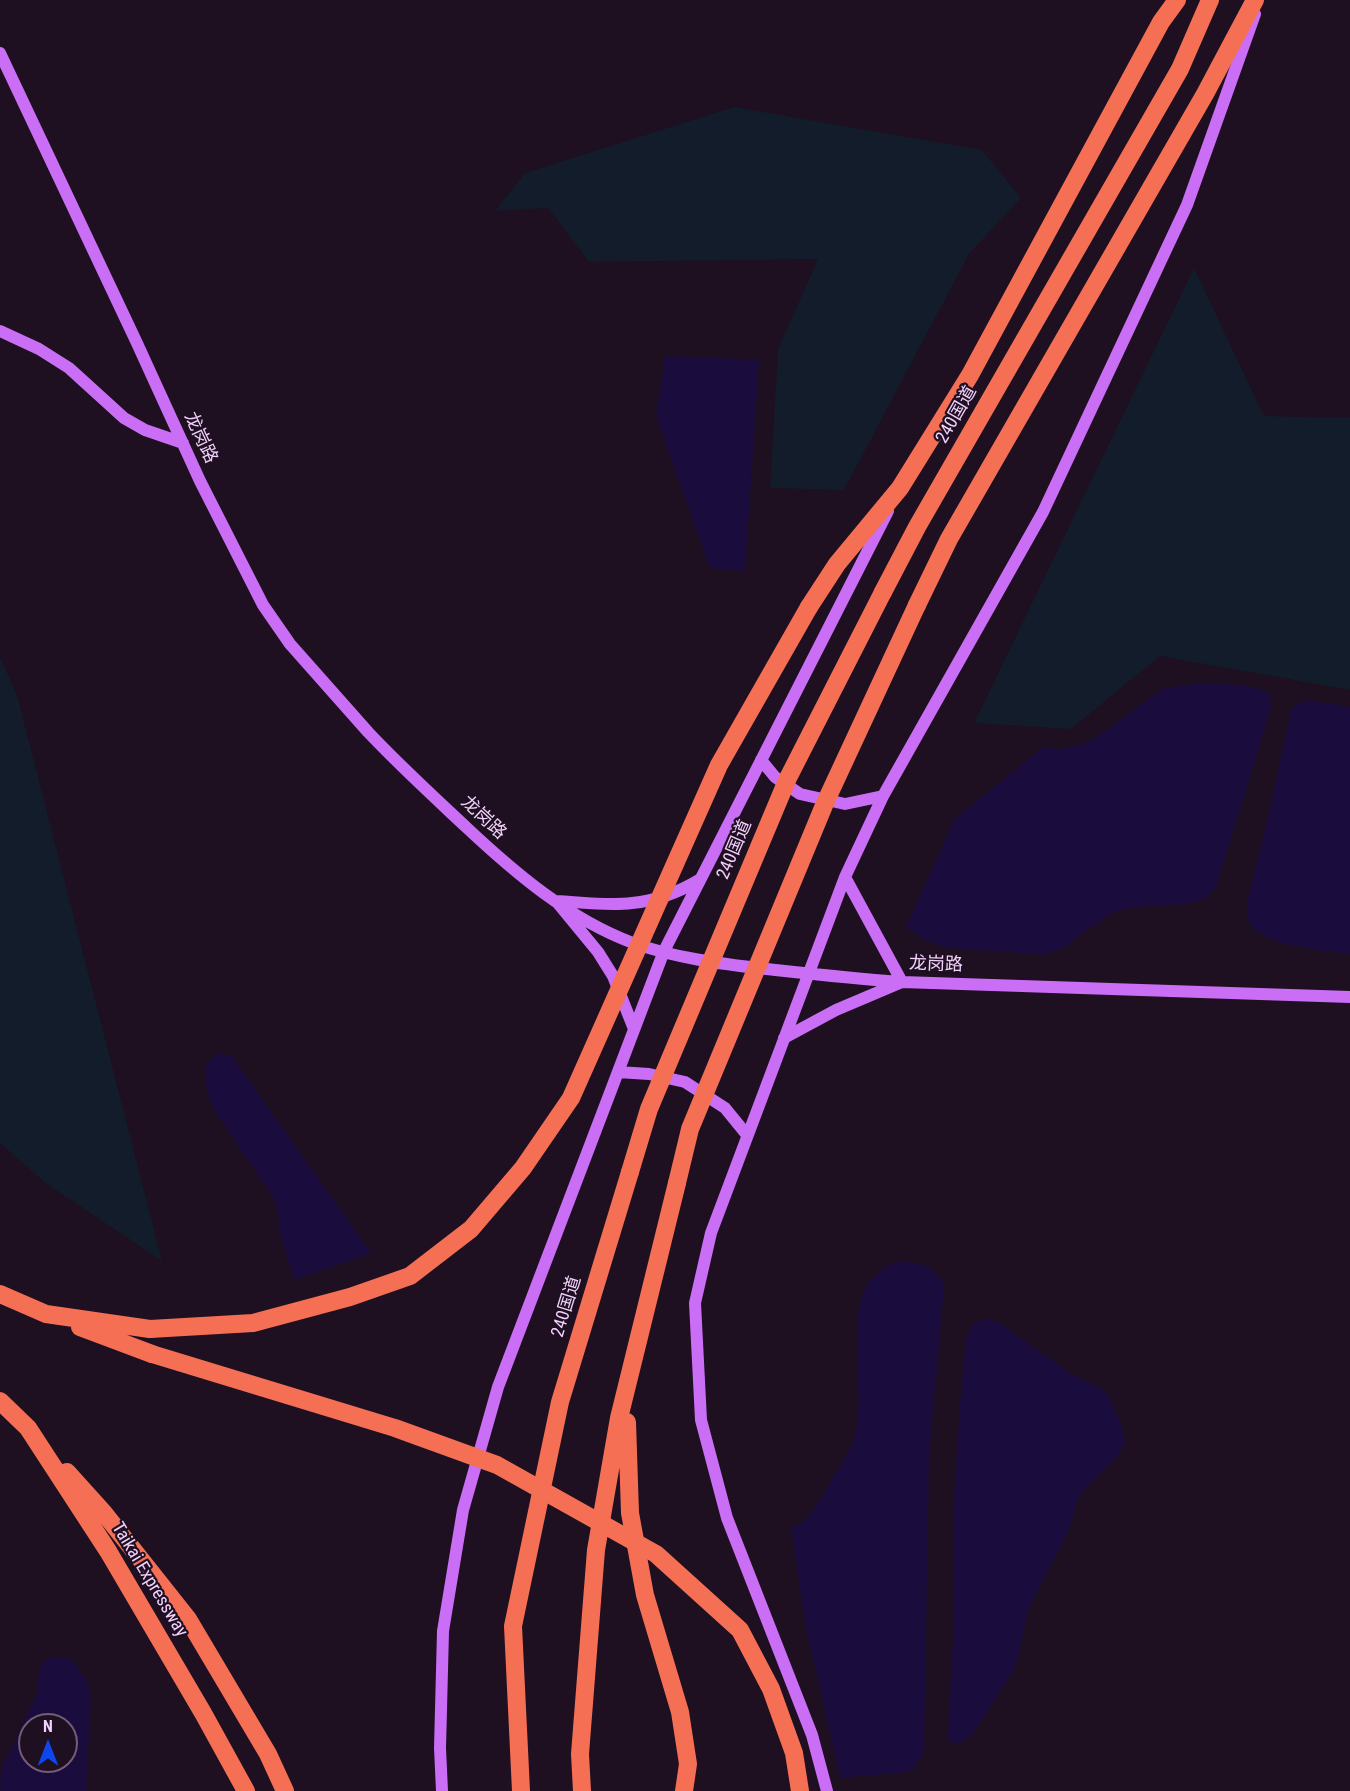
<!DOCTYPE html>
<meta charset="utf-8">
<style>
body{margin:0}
#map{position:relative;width:1350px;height:1791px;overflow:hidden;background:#1e0f21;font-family:"Roboto Condensed",sans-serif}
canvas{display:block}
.north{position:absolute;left:18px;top:1713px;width:60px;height:60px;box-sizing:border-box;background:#1e0f21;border:2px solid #735d79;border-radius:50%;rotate:0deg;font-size:16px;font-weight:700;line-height:24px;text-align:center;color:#f2d2fc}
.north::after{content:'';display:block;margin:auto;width:21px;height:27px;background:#0e46ec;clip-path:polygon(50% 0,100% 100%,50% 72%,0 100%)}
</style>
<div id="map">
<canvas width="1350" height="1791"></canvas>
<div class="north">N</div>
</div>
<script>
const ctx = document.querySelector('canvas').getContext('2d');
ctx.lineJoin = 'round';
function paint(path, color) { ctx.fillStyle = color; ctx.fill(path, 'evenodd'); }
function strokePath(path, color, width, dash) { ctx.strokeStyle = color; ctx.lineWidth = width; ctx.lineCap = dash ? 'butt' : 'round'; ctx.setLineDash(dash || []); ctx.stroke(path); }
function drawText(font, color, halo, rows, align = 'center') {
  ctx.font = font + ' "Roboto Condensed","Noto Sans SC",sans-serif'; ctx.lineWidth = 4.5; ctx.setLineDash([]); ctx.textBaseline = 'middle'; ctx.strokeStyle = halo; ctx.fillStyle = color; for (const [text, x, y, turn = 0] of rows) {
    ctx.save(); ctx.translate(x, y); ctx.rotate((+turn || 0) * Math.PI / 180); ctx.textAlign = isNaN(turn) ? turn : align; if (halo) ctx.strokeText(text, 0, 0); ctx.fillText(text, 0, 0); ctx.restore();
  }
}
paint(new Path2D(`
 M734,107L982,150L1021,198L969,254L844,490L770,488L778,349L818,259L589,262L548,208L495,211L525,173Z
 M1194,268L1264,416L1350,418V690L1160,656L1071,729L974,723Z
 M0,657L17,695L162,1261L44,1182L0,1143Z`), '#121c2b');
paint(new Path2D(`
 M665,356L759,360L745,571L710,568L656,416Z
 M1197,683C1217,684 1253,683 1270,694L1271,708L1218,881L1214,890L1208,897L1189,904L1144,906L1115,911L1078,936L1067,946L1044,955L943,947L923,939L906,927L954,820L1043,747L1059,749L1078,746L1092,740L1163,689Z
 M1308,700L1350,707V954C1325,950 1266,947 1251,925C1245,917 1247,907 1248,898L1272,800L1291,709L1295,705Z
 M218,1054L231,1055L371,1253L294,1280L280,1233L277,1206L272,1195L214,1110C207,1092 196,1064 218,1054Z
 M905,1261C922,1264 941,1269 944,1288L929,1456L924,1754L913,1769L907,1772L840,1778L806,1627L791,1528C810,1521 817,1504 827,1488C837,1469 854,1448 857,1426C863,1386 848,1318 867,1285C874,1272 891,1263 905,1261Z
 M988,1319L1000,1323L1070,1373L1104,1390L1111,1400L1123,1430L1125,1442L1116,1459L1087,1486L1079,1496L1068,1532L1028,1610L1019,1653L1013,1671L974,1732L965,1741L954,1744L949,1740L948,1734L953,1639V1516L960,1403L966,1339L971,1327L976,1322L981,1320Z
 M52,1658H65L72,1660L85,1678L91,1695L86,1791H0L1,1769L37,1694C41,1678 33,1664 52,1658ZM30,1725H66V1761H30Z`), '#1a0c3c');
strokePath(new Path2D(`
 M0,53L136,341L200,481L263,605L290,644C316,673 342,703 368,732C399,765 433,796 466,827C515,873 569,919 633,943C675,958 722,964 766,969C812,974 857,979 902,982L1350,997
 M0,331L39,349L69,368L124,418L145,430L183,443
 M761,760L775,777L800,794L845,804L883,796
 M634,1029L613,976L598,952L556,901C580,902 607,906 632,903C655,901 679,892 699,880
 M784,1038L836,1010L902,982L845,877
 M618,1072L649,1074L685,1082L725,1108L747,1135
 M442,1791L440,1748L443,1631L463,1510L498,1387L664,951L888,511
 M827,1791L812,1735L727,1518L701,1420L695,1303L711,1233L845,877L883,796L1043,512L1187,205L1255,14`), '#ca6ef6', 12);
strokePath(new Path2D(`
 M883,592L917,527L1180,69L1210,0
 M917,605L949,539L1205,94L1255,0
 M809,607L837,564L900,488L970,375L1161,22L1177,0
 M0,1294L46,1314L150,1329
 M80,1327L152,1354
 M0,1401L28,1428L108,1551L203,1713L246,1791
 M627,1422L630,1513L645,1595L680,1712L688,1764L684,1791
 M67,1472L104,1513L188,1619L268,1754L285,1791
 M521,1791L513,1626L560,1402L630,1172
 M582,1791L580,1754L596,1550L619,1418L677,1183`), '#f56f54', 18);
strokePath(new Path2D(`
 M630,1172L649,1109L788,778L883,592
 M677,1183L690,1129L825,803L917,605
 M150,1329L253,1323L350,1297L410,1276L471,1229L523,1168L571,1098L719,765L809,607
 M152,1354L395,1428L497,1465L656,1554L740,1630L771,1689L794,1753L800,1791`), '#f56f54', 18);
drawText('18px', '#f2d2fc', '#1e0f21', [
 ["240国道",957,415,-60],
 ["龙岗路",200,438,65],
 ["龙岗路",483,818,43],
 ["240国道",735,850,-67],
 ["龙岗路",936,965,2],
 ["240国道",567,1307,-73],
 ["Taikai Expressway",149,1580,59]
]);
</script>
